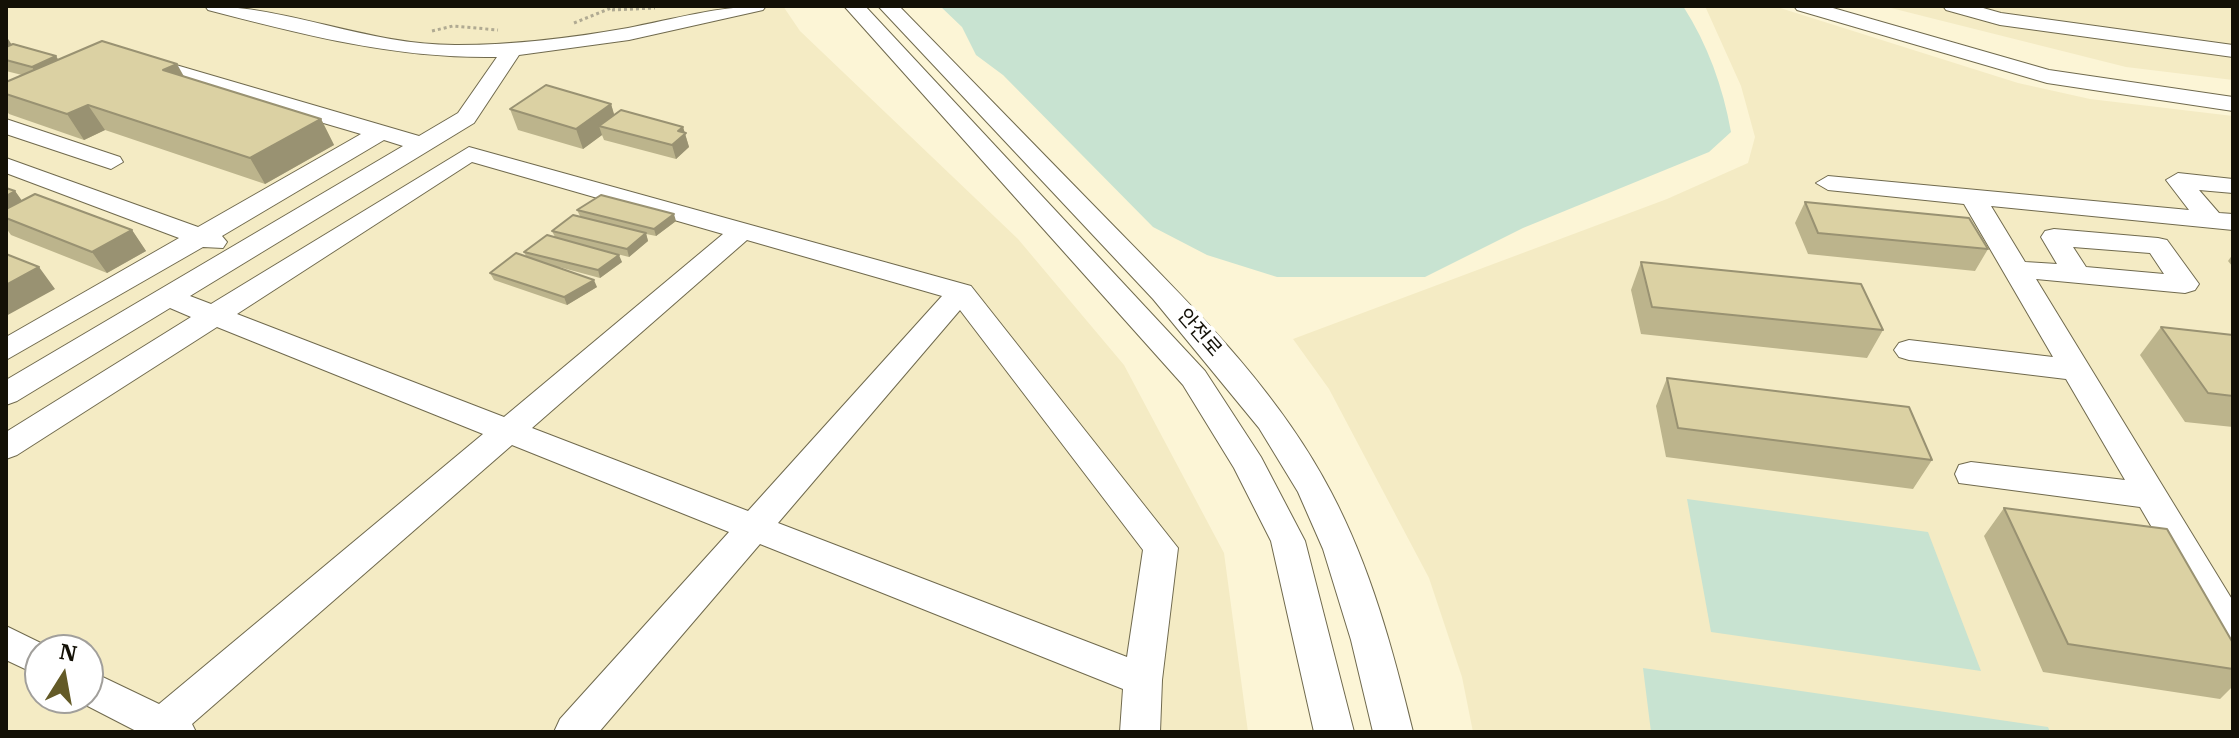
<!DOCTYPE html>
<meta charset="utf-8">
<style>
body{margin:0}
#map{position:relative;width:2239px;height:738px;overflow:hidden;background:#fcf5d6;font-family:"IBM Plex Serif",serif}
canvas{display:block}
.frame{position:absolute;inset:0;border:8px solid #131006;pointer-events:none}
.north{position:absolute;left:24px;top:634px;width:80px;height:80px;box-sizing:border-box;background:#fff;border:2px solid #a19f9b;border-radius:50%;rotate:11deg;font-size:22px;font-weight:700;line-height:32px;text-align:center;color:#131006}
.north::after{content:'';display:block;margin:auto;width:28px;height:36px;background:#635a27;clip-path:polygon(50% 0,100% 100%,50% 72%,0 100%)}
</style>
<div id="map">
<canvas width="2239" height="738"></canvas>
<div class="frame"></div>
<div class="north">N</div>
</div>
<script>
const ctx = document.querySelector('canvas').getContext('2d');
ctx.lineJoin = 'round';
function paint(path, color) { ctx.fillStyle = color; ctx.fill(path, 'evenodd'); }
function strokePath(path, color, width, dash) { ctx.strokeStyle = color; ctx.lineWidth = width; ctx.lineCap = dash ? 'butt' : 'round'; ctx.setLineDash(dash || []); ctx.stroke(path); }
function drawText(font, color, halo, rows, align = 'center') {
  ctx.font = font + ' "IBM Plex Serif","Noto Sans KR",serif'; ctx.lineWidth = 8; ctx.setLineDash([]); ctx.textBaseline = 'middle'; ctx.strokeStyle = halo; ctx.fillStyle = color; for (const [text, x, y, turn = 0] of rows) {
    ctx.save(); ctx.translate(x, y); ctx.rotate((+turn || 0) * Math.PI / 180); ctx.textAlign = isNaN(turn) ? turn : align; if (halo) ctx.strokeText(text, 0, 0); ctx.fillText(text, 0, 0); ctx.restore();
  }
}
paint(new Path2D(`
 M6,6H783L800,31L1018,239L1124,365L1224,553L1248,732H6ZM40,650H88V698H40Z
 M1705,6L1777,7L2018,83L2090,99L2233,116V732H1473L1462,677L1429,578L1329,389L1293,339L1667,199L1748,163L1755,137L1741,86Z
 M1883,6H2233V80L2126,67Z`), '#f4ebc4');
paint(new Path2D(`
 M940,6H1683C1708,45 1723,87 1731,132L1709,152L1523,228L1425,277H1277L1207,255L1153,227L1003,75L976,55L962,27Z
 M1687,499L1928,532L1981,671L1711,632Z
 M1643,668L2048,727L2050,732H1651Z`), '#c8e3d1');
const minor = new Path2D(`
 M205,6C288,6 370,46 458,45C515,45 571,38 628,28C674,19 719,6 766,6L763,10L629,40L519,55L474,123L190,296L211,304L469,147L971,286L1178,548L1162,680L1160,732H1120L1123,689L760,544L599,732H554L560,719L729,532L512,445L192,724L196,732H138L74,699L88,698V670L159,704L483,434L217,327L17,455L6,459V432L191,317L170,308L17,401L6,405V380L403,146L384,140L222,236L227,242L223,248L203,247L6,360V337L179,238L6,173V158L198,227L361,134L136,68L133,63L136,58H152L419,136L458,113L497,57C397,59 304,35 208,10ZM472,162L723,234L504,417L237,314ZM747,240L942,296L748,511L532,428ZM960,310L1143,550L1127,657L778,523Z
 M844,6H865L1205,371L1261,457L1305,541L1354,732H1314L1271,541L1234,468L1183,385Z
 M878,6H899C967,75 1034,145 1102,214C1185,299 1276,386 1331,492C1371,568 1393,650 1413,732H1373L1351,640L1323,549L1298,492L1259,428L1153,299Z
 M1794,6H1826L2049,70L2233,97V111L2047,83L1797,10Z
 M1943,6H1976L2001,13L2233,45V57L2000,25L1946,10Z
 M6,119L120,157L123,162L111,169L6,134Z
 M2178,173L2233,179V193L2199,190L2219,213L2233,214V230L1991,206L2025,262L2057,264L2041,237L2045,231L2054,229L2158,238L2167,240L2199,284L2195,290L2185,293L2036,279L2233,601V648L2220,644L2140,507L1959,483L1955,474L1959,465L1971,462L2125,480L2066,379L1909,360L1899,357L1894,350L1899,343L1909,340L2053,357L1964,204L1828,190L1816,183L1828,176L2189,210L2166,180ZM2073,247L2150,253L2164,274L2086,267Z
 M6,626L53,649L40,650V676L6,660Z`);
strokePath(minor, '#706a4e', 2);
strokePath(new Path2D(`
 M612,10L655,8
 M574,23L616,6
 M432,31L453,26L498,30`), '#b0aa92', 3, [3, 3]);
paint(minor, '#fff');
paint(new Path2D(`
 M6,36L12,45L58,60L184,77L321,119L334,145L265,184L105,130L84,140L9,114L6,110V82L22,75L6,71Z
 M611,104L614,115L683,127L689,147L676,159L604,140L602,135L583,149L518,130L510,109Z
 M6,188L15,191L22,201L132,230L146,251L107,273L11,235L6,228Z
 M1805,202L1988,249L1975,271L1808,254L1795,223Z
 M577,210L676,221L656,236L646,234L648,241L629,257L593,248L622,262L600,278L559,267L597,287L567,305L494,280L490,273L526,256L524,252L555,237L552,231L580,216Z
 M2233,254V267L2228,261Z
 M1641,262L1883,330L1867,358L1641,334L1631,290Z
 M2161,327L2233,335V427L2185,422L2140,355Z
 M1667,378L1932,460L1913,489L1666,457L1656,406Z
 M2004,508L2233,643V686L2220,699L2043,672L1984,536Z`), '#bcb48c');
paint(new Path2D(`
 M6,36L15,50L6,54Z
 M56,56L65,70L41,81L32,67Z
 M177,64L191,89L163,70Z
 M611,104L617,124L599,126L602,135L583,149L576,129Z
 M88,105L105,130L84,140L67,114Z
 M321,119L334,145L265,184L250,158Z
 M683,127L689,147L676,159L672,145L678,131Z
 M15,191L30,212L6,218V196Z
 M674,214L676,221L656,236L654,229Z
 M132,230L146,251L107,273L92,252Z
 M646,233L648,241L629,257L627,249Z
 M619,255L622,262L600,278L598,270Z
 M39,267L55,289L6,316V285Z
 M594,280L597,287L567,305L564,297Z`), '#999272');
const building = new Path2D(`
 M102,41L177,64L163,70L321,119L250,158L88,105L67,114L6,94V82Z
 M13,44L56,56L32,67L6,60V47Z
 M546,85L611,104L576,129L510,109Z
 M621,110L683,127L678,131L686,133L672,145L599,126Z
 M6,188L15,191L6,196Z
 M35,194L132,230L92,252L6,218V209Z
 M601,195L674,214L654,229L577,210Z
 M1805,202L1969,218L1988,249L1818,233Z
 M573,215L646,233L627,249L552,231Z
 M547,235L619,255L598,270L524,252Z
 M516,253L594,280L564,297L490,273Z
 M6,254L39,267L6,285Z
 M1641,262L1861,284L1883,330L1652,307Z
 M2161,327L2233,335V396L2208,393Z
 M1667,378L1909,407L1932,460L1678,428Z
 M2004,508L2167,529L2233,643V669L2068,644Z`);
paint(building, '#dbd1a3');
strokePath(building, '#999272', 2);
drawText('20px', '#131006', '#fff', [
 ["안전로",1199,333,49]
]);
</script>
